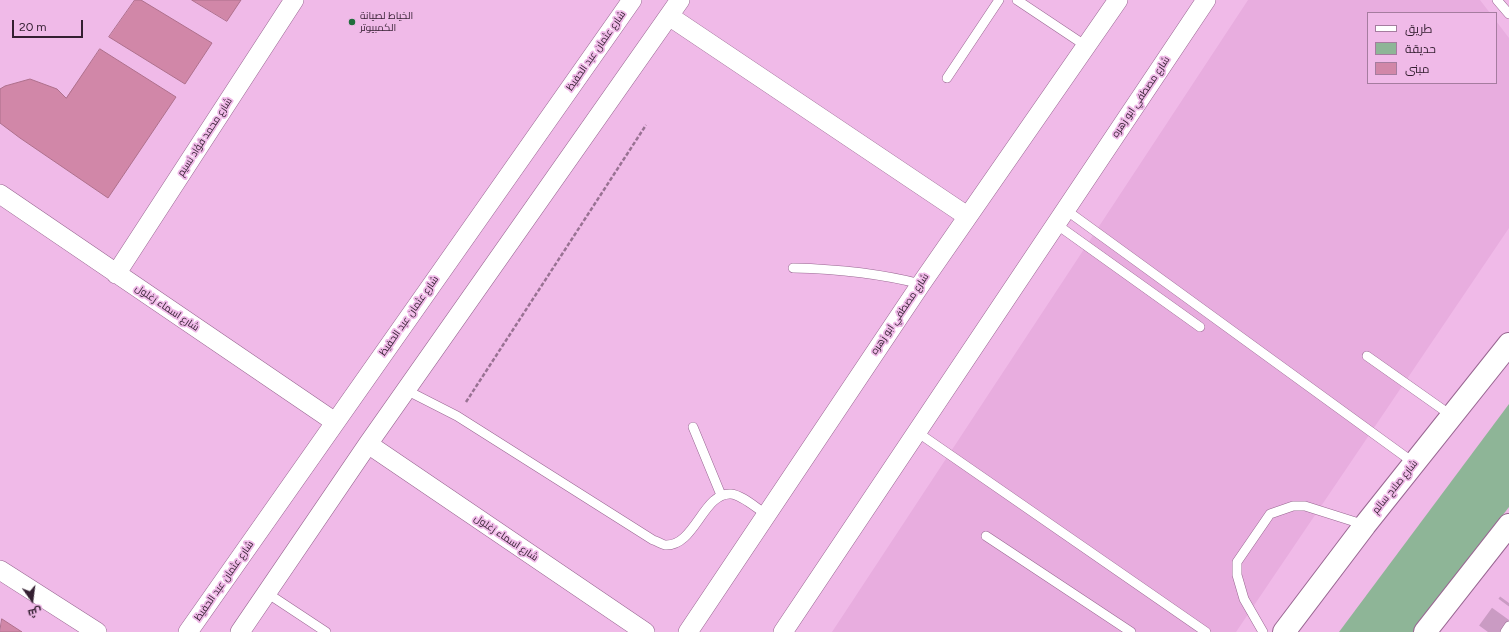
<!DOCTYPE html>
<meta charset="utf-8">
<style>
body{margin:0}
#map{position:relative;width:1509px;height:632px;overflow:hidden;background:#f0bae8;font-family:Figtree,Cairo,sans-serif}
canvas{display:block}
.legend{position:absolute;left:1367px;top:12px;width:130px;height:72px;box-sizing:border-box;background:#f0bae8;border:1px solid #a57c9f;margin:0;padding:5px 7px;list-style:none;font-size:12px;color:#341f31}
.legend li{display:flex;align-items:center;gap:8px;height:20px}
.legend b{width:20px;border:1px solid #a57c9f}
.north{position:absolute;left:12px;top:580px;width:40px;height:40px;-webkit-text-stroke:3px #f0bae8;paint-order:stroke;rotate:166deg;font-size:11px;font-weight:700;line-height:16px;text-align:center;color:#341f31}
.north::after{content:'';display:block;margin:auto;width:14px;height:18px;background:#341f31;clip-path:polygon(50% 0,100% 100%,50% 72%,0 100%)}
.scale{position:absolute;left:12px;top:20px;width:71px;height:18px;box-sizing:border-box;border:2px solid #341f31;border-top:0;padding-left:5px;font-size:12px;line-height:14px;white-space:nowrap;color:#341f31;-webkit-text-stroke:3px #f0bae8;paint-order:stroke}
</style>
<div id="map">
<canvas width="1509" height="632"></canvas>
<ul class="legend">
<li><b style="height:5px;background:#fff"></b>طريق</li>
<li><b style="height:11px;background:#8eb597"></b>حديقة</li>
<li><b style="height:11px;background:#d187a8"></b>مبنى</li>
</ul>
<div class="north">ش</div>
<div class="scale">20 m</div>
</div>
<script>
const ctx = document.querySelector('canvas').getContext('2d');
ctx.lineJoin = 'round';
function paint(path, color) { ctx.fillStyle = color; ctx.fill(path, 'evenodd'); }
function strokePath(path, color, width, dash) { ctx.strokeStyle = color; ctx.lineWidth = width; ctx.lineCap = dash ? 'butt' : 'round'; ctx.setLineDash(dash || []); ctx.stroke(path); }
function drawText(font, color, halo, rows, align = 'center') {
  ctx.font = font + ' Figtree,Cairo,sans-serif'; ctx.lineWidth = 3.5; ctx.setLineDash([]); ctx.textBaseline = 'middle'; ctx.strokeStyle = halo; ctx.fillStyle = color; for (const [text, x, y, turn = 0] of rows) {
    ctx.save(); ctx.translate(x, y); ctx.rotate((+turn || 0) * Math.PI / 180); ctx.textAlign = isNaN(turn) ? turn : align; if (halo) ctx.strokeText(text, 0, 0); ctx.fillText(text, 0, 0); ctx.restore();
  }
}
paint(new Path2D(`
 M1248,0H1480L1490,13H1368V83H1496V21L1509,38V228L1236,632H832Z`), '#e8addf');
paint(new Path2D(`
 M1509,404V507L1413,632H1339Z`), '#8eb597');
const building = new Path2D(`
 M135,0H141L212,43L185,84L109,37Z
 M192,0H241L227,21Z
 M100,49L176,97L108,198L20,138L0,123V89L5,86L30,79L57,89L66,98Z
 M2,619L22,632H0Z`);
paint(building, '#d187a8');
strokePath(building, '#ae708c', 1);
strokePath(new Path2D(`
 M1488,632L1509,603`), '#ca9bc3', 22, [22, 11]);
const service = new Path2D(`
 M1017,0L1086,46
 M1497,0L1509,14
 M947,78L999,0
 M1066,210L1414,463
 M1056,224L1200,327
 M793,268C837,269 878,273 921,284
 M1367,356L1452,416
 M406,390L457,416L653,540C657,541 661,544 665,545C695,547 703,492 731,494C742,495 756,508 766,514
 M693,427L721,495
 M917,432L1206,632
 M986,536L1131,632
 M267,593L326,632
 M1263,632L1244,599L1237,575V562L1270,514L1293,506H1305L1365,525
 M1505,632L1509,626`);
const minor = new Path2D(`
 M669,16L967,216
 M0,194L335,422
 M116,274L294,0
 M368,444L645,632
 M0,570L97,632
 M188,632L632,0
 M240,632L368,444L680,0
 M688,632L921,284L1118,0
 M783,632L1206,0`);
const trunk = new Path2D(`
 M1284,632L1365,525L1509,344
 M1425,632L1509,525`);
strokePath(service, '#986691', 10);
strokePath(minor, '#986691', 20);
strokePath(trunk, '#986691', 24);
strokePath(new Path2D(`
 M466,402L646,125`), '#997293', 2.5, [4, 2]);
strokePath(service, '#fff', 9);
strokePath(minor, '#fff', 19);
strokePath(trunk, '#fff', 22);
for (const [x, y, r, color] of [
 [352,22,4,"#206d3c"]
]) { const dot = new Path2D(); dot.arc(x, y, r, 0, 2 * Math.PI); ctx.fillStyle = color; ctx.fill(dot); strokePath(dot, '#f0bae8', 1.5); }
drawText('10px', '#341f31', '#f0bae8', [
 ["الخياط لصيانة",360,16],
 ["الكمبيوتر",360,28]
], 'left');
drawText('10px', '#341f31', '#f0bae8', [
 ["شارع عثمان عبد الحفيظ",596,51,-55],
 ["شارع مصطفي ابو زهره",1141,97,-56],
 ["شارع محمد فؤاد نسيم",205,137,-57],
 ["شارع اسماء زغلول",167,308,34],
 ["شارع مصطفي ابو زهره",900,314,-56],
 ["شارع عثمان عبد الحفيظ",409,316,-55],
 ["شارع صلاح سالم",1395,487,-51],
 ["شارع اسماء زغلول",506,538,34],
 ["شارع عثمان عبد الحفيظ",224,581,-55]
]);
</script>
